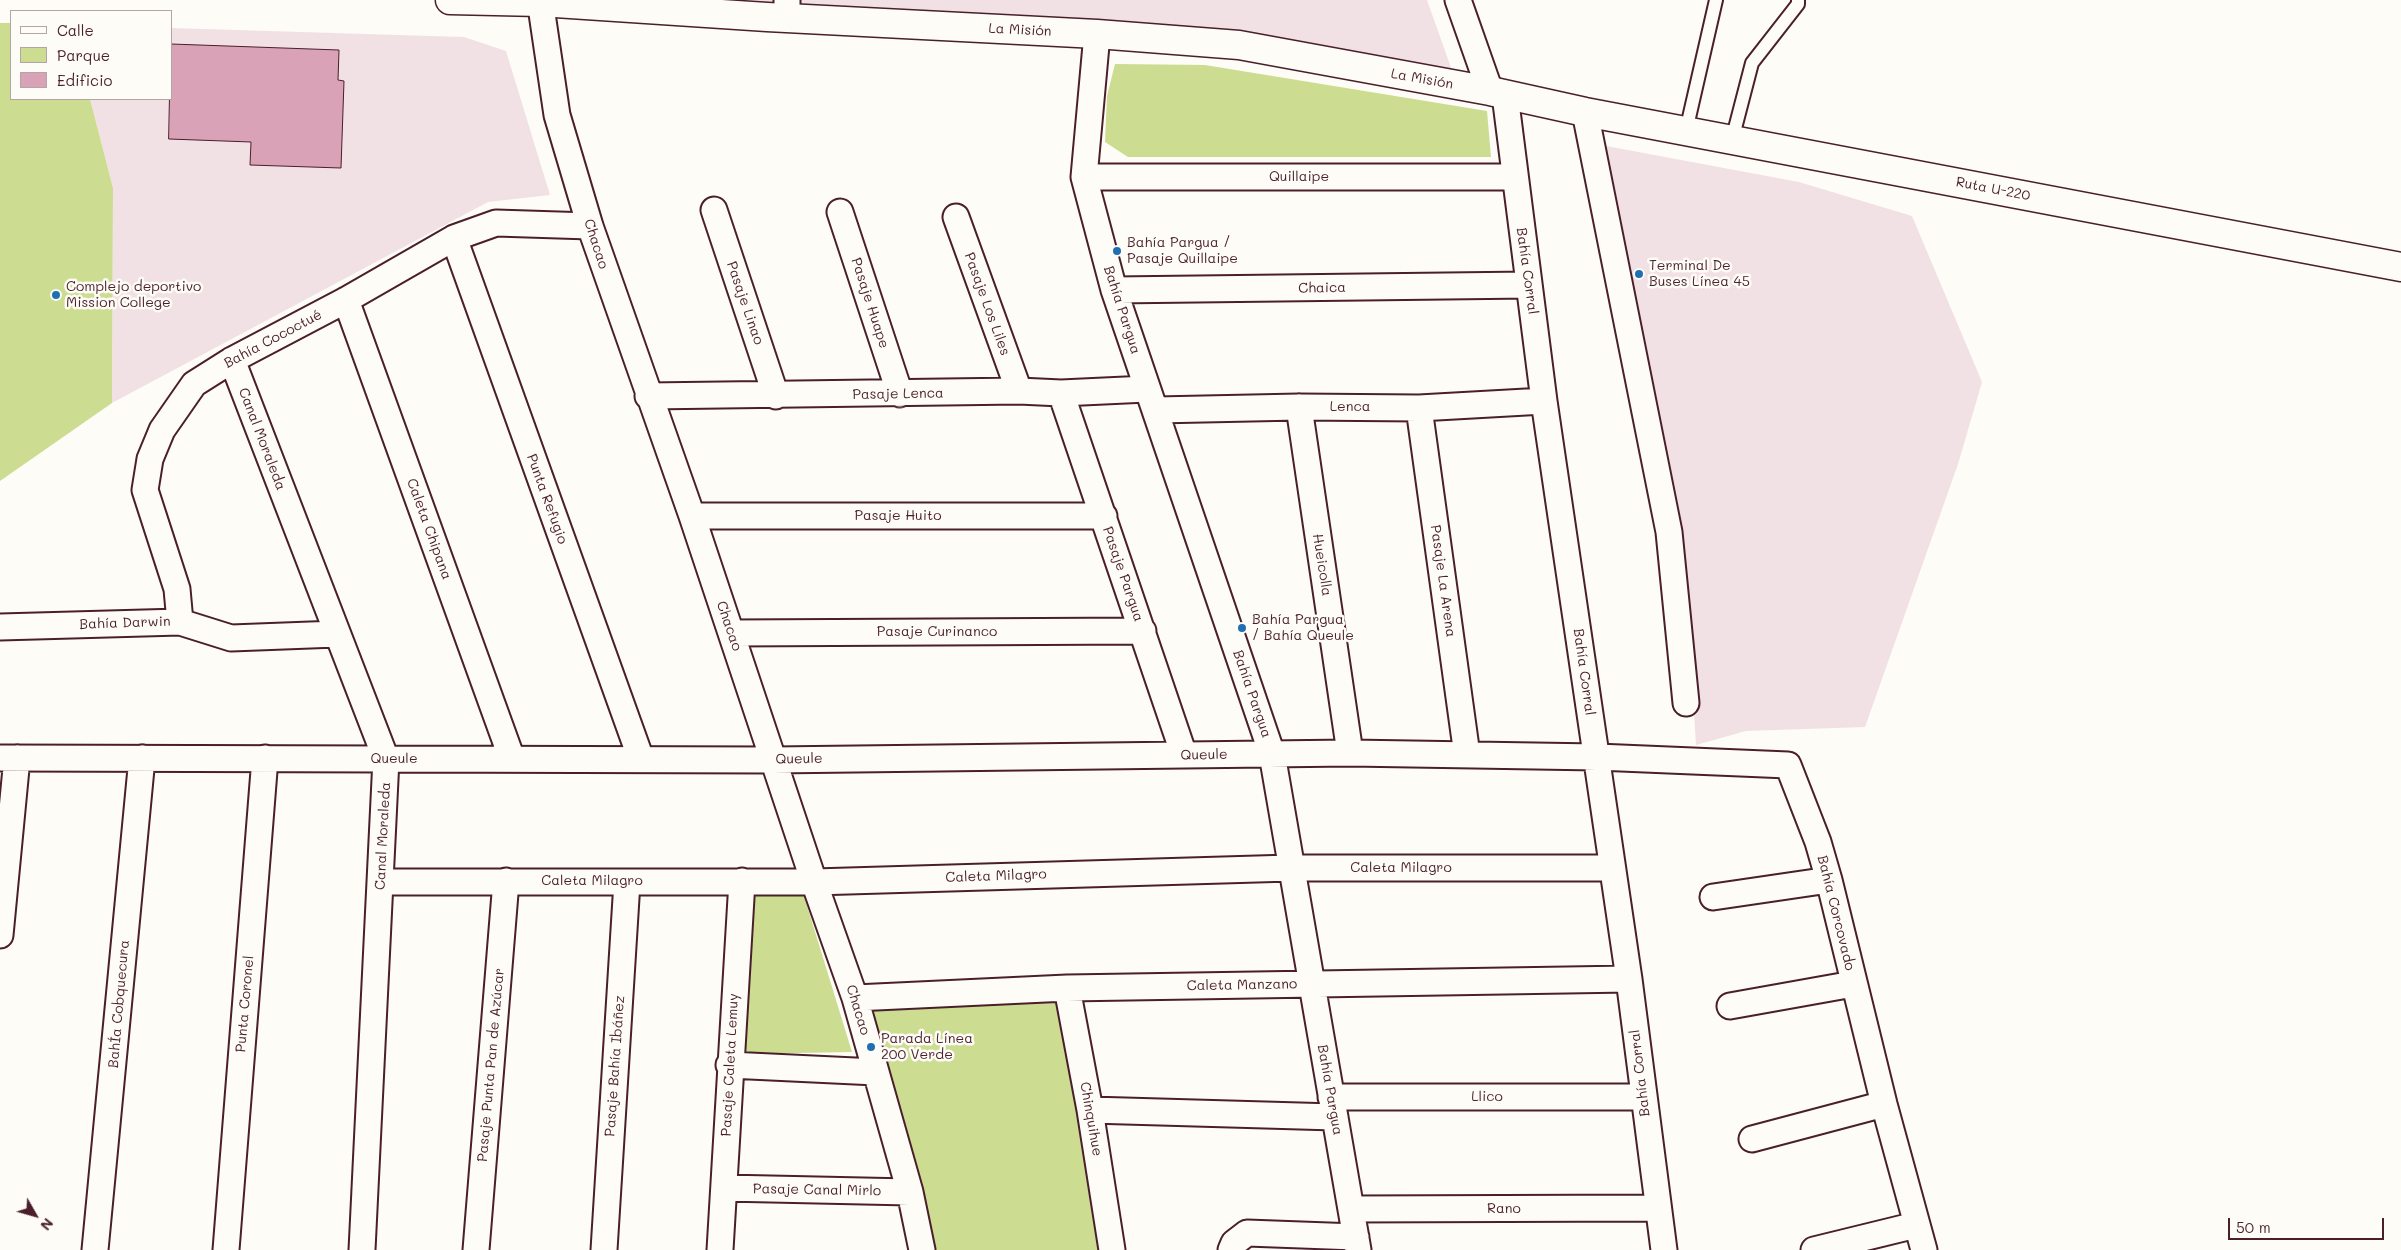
<!DOCTYPE html>
<meta charset="utf-8">
<style>
body{margin:0}
#map{position:relative;width:2401px;height:1250px;overflow:hidden;background:#fdfcf7;font-family:Mali,sans-serif}
canvas{display:block}
.legend{position:absolute;left:10px;top:10px;width:162px;height:90px;box-sizing:border-box;background:#fdfcf7;border:1px solid #b5a4a5;margin:0;padding:6px 9px;list-style:none;font-size:15px;color:#4a1f2b}
.legend li{display:flex;align-items:center;gap:10px;height:25px}
.legend b{width:25px;border:1px solid #b5a4a5}
.north{position:absolute;left:10px;top:1190px;width:50px;height:50px;-webkit-text-stroke:4px #fdfcf7;paint-order:stroke;rotate:128deg;font-size:14px;font-weight:700;line-height:20px;text-align:center;color:#4a1f2b}
.north::after{content:'';display:block;margin:auto;width:18px;height:22px;background:#4a1f2b;clip-path:polygon(50% 0,100% 100%,50% 72%,0 100%)}
.scale{position:absolute;left:2228px;top:1218px;width:156px;height:22px;box-sizing:border-box;border:2px solid #4a1f2b;border-top:0;padding-left:6px;font-size:15px;line-height:18px;white-space:nowrap;color:#4a1f2b;-webkit-text-stroke:4px #fdfcf7;paint-order:stroke}
</style>
<div id="map">
<canvas width="2401" height="1250"></canvas>
<ul class="legend">
<li><b style="height:6px;background:#fdfcf7"></b>Calle</li>
<li><b style="height:14px;background:#ccdc90"></b>Parque</li>
<li><b style="height:14px;background:#d9a2b6"></b>Edificio</li>
</ul>
<div class="north">N</div>
<div class="scale">50 m</div>
</div>
<script>
const ctx = document.querySelector('canvas').getContext('2d');
ctx.lineJoin = 'round';
function paint(path, color) { ctx.fillStyle = color; ctx.fill(path, 'evenodd'); }
function strokePath(path, color, width, dash) { ctx.strokeStyle = color; ctx.lineWidth = width; ctx.lineCap = dash ? 'butt' : 'round'; ctx.setLineDash(dash || []); ctx.stroke(path); }
function drawText(font, color, halo, rows, align = 'center') {
  ctx.font = font + ' Mali,sans-serif'; ctx.lineWidth = 5; ctx.setLineDash([]); ctx.textBaseline = 'middle'; ctx.strokeStyle = halo; ctx.fillStyle = color; for (const [text, x, y, turn = 0] of rows) {
    ctx.save(); ctx.translate(x, y); ctx.rotate((+turn || 0) * Math.PI / 180); ctx.textAlign = isNaN(turn) ? turn : align; if (halo) ctx.strokeText(text, 0, 0); ctx.fillText(text, 0, 0); ctx.restore();
  }
}
paint(new Path2D(`
 M628,0H1427L1454,76Z
 M171,28L464,37L506,51L550,195L488,202L112,403L113,188L90,99H171Z
 M1606,146L1799,182L1912,216L1982,382L1958,464L1865,727L1746,731L1696,745L1685,569Z`), '#f2e1e4');
paint(new Path2D(`
 M0,23H11V99H90L113,188L112,403L0,481Z
 M1115,64L1205,65L1487,111L1491,157H1128L1105,142L1107,96Z
 M754,895L804,896L852,1052L740,1054Z
 M1058,1000L1102,1250H932L869,1008Z`), '#ccdc90');
const building = new Path2D(`
 M171,44L339,50L338,80L344,81L341,168L250,165L251,142L169,139Z`);
paint(building, '#d9a2b6');
strokePath(building, '#4a1f2b', 1);
const service = new Path2D(`
 M1686,131L1716,0
 M1732,140L1752,63L1798,4V0`);
const minor = new Path2D(`
 M540,0L557,115L590,226L692,516L814,882L855,998L910,1192L922,1250
 M787,0V18
 M1458,0L1490,91
 M1097,34L1084,177L1114,290L1272,754L1358,1250
 M1505,95L1544,401L1629,979L1664,1250
 M1585,112L1669,532L1686,703
 M1084,177H1514
 M714,210L776,396
 M840,212L900,394
 M956,217L1019,391
 M454,238L641,759
 M1114,290L1529,285
 M346,300L512,759
 M232,360L386,759L362,1250
 M1061,393L1184,755
 M648,396L1019,391L1061,393L1147,389
 M1299,407L1350,753
 M1419,408L1467,755
 M1156,410L1299,407L1419,408L1544,401
 M692,516H1104
 M180,622L177,589L145,490L150,459L162,430L194,384L232,360L346,300L454,238L496,223L590,226
 M0,627L180,622L231,638L337,634
 M731,633L1143,631
 M0,758L773,760L1350,753L1597,757L1788,765L1818,842L1829,880L1884,1104L1924,1250
 M381,882H814L1291,868H1612
 M1713,897L1829,880
 M0,935L17,758
 M1067,988L1090,1110L1112,1250
 M855,998L1067,988L1629,979
 M1730,1006L1853,984
 M729,1065L876,1072
 M1331,1097H1643
 M1090,1110L1335,1117
 M1752,1139L1884,1104
 M724,1188L910,1192
 M1351,1209L1657,1208
 M95,1250L142,758
 M226,1250L265,758
 M476,1250L506,881
 M604,1250L627,882
 M720,1250L742,881
 M1231,1250L1234,1243L1247,1233L1356,1237
 M1814,1250L1916,1225`);
const tertiary = new Path2D(`
 M450,0L540,2L767,17L1097,34L1239,45L1490,91L1585,112L2401,267`);
strokePath(service, '#4a1f2b', 16);
strokePath(minor, '#4a1f2b', 29);
strokePath(tertiary, '#4a1f2b', 31);
strokePath(service, '#fdfcf7', 12);
strokePath(minor, '#fdfcf7', 25);
strokePath(tertiary, '#fdfcf7', 28);
for (const [x, y, r, color] of [
 [1117,251,5,"#1f6fb2"],
 [1639,274,5,"#1f6fb2"],
 [56,295,5,"#1f6fb2"],
 [1242,628,5,"#1f6fb2"],
 [871,1047,5,"#1f6fb2"]
]) { const dot = new Path2D(); dot.arc(x, y, r, 0, 2 * Math.PI); ctx.fillStyle = color; ctx.fill(dot); strokePath(dot, '#fdfcf7', 2); }
drawText('14px', '#4a1f2b', '#fdfcf7', [
 ["La Misión",1020,30,3],
 ["La Misión",1422,79,10],
 ["Quillaipe",1299,177],
 ["Ruta U-220",1993,189,11],
 ["Chacao",596,244,72],
 ["Bahía Corral",1527,271,82],
 ["Chaica",1322,288,-1],
 ["Pasaje Linao",745,303,71],
 ["Pasaje Huape",870,303,72],
 ["Pasaje Los Liles",987,304,70],
 ["Bahía Pargua",1122,310,72],
 ["Bahía Cococtué",273,339,-28],
 ["Pasaje Lenca",898,394,-1],
 ["Lenca",1350,407],
 ["Canal Moraleda",262,439,69],
 ["Punta Refugio",547,499,70],
 ["Pasaje Huito",898,516],
 ["Caleta Chipana",429,529,70],
 ["Hueicolla",1322,565,81],
 ["Pasaje Pargua",1123,574,71],
 ["Pasaje La Arena",1443,581,82],
 ["Bahía Darwin",125,623,-2],
 ["Chacao",729,626,71],
 ["Pasaje Curinanco",937,632],
 ["Bahía Corral",1584,672,82],
 ["Bahía Pargua",1252,694,71],
 ["Queule",1204,755,-1],
 ["Queule",394,759],
 ["Queule",799,759,-1],
 ["Canal Moraleda",383,836,-87],
 ["Caleta Milagro",1401,868],
 ["Caleta Milagro",996,876,-2],
 ["Caleta Milagro",592,881],
 ["Bahía Corcovado",1836,913,76],
 ["Caleta Manzano",1242,985,-1],
 ["BahÍa Cobquecura",119,1004,-85],
 ["Punta Coronel",245,1004,-85],
 ["Chacao",858,1010,73],
 ["Pasaje Punta Pan de Azúcar",491,1065,-85],
 ["Pasaje Caleta Lemuy",730,1065,-87],
 ["Pasaje Bahía Ibáñez",615,1066,-86],
 ["Bahía Corral",1640,1073,-97],
 ["Bahía Pargua",1330,1090,80],
 ["Llico",1487,1097],
 ["Chinquihue",1091,1119,80],
 ["Pasaje Canal Mirlo",817,1190,1],
 ["Rano",1504,1209]
]);
drawText('14px', '#4a1f2b', '#fdfcf7', [
 ["Bahía Pargua /",1127,243],
 ["Pasaje Quillaipe",1127,259],
 ["Terminal De",1649,266],
 ["Buses Línea 45",1649,282],
 ["Complejo deportivo",66,287],
 ["Mission College",66,303],
 ["Bahía Pargua",1252,620],
 ["/ Bahía Queule",1252,636],
 ["Parada Línea",881,1039],
 ["200 Verde",881,1055]
], 'left');
</script>
